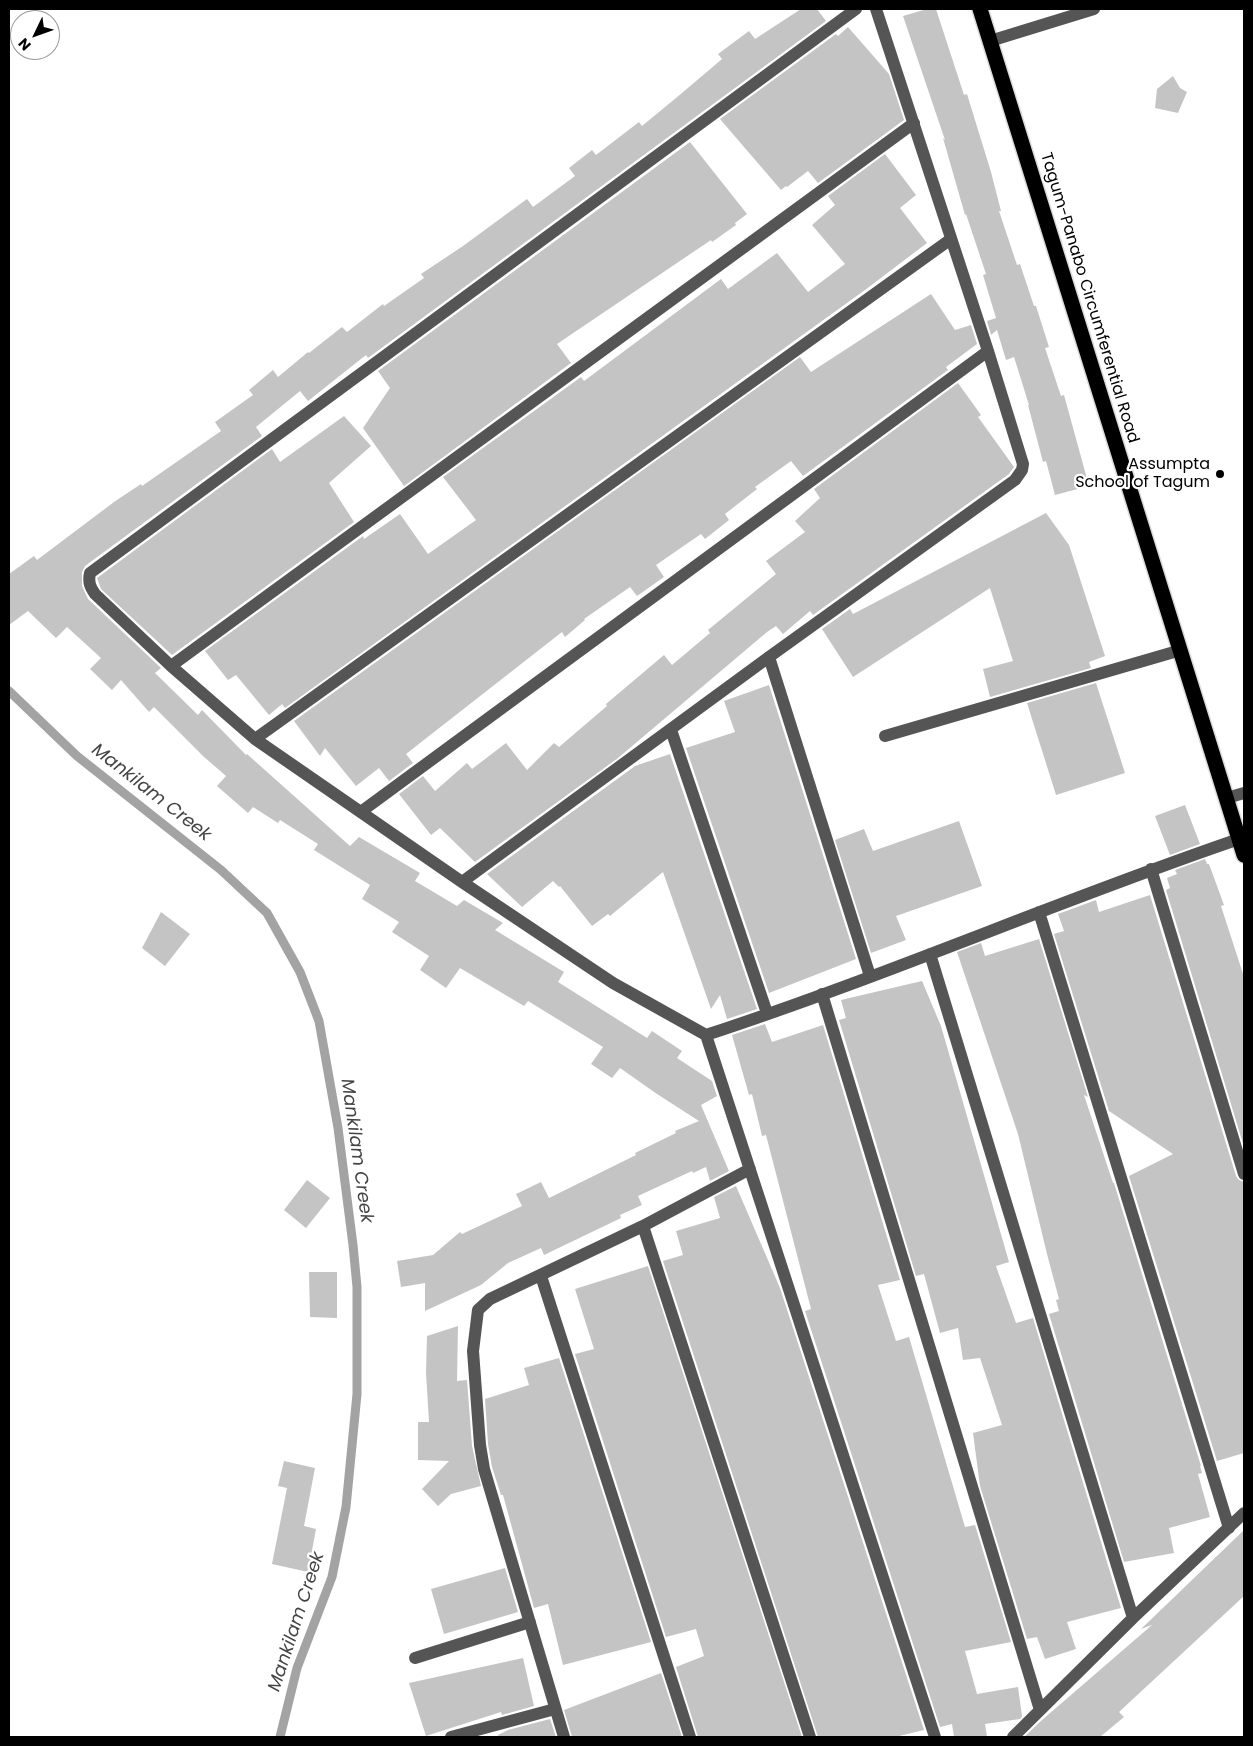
<!DOCTYPE html>
<style>
body{margin:0}
#map{position:relative;width:1253px;height:1746px;overflow:hidden;background:#fff;font-family:Poppins,sans-serif}
canvas{display:block}
.frame{position:absolute;inset:0;border:10px solid #000;pointer-events:none}
.north{position:absolute;left:10px;top:10px;width:50px;height:50px;box-sizing:border-box;background:#fff;border:1px solid #999;border-radius:50%;rotate:228deg;font-size:14px;font-weight:700;line-height:20px;text-align:center;color:#000}
.north::after{content:'';display:block;margin:auto;width:18px;height:22px;background:#000;clip-path:polygon(50% 0,100% 100%,50% 72%,0 100%)}
</style>
<div id="map">
<canvas width="1253" height="1746"></canvas>
<div class="frame"></div>
<div class="north">N</div>
</div>
<script>
const ctx = document.querySelector('canvas').getContext('2d');
ctx.lineJoin = 'round';
function strokePath(path, color, width, dash) { ctx.strokeStyle = color; ctx.lineWidth = width; ctx.lineCap = dash ? 'butt' : 'round'; ctx.setLineDash(dash || []); ctx.stroke(path); }
function paint(path, color) { ctx.fillStyle = color; ctx.fill(path, 'evenodd'); }
function drawText(font, color, halo, rows, align = 'center') {
  ctx.font = font + ' Poppins,sans-serif'; ctx.lineWidth = 4.5; ctx.setLineDash([]); ctx.textBaseline = 'middle'; ctx.strokeStyle = halo; ctx.fillStyle = color; for (const [text, x, y, turn = 0] of rows) {
    ctx.save(); ctx.translate(x, y); ctx.rotate((+turn || 0) * Math.PI / 180); ctx.textAlign = isNaN(turn) ? turn : align; if (halo) ctx.strokeText(text, 0, 0); ctx.fillText(text, 0, 0); ctx.restore();
  }
}
strokePath(new Path2D(`
 M9,691L77,756L221,870L267,913L300,972L319,1021L338,1128L353,1245L357,1287V1394L346,1507L332,1577L297,1668L280,1737`), '#a3a3a3', 9);
paint(new Path2D(`
 M801,9H817L826,21L368,358L366,355L308,401L300,391L256,427L262,436L85,566L82,572V586L88,599L161,668L155,673L198,715L202,710L246,755L247,754L350,846L359,837L420,873L415,881L457,906L464,900L503,923L495,930L564,972L558,982L647,1038L652,1031L682,1051L677,1058L712,1081L717,1096L701,1105L729,1171L710,1181L706,1167L693,1173L692,1171L638,1196L642,1205L620,1215L621,1218L544,1255L541,1248L508,1263L481,1285L425,1311V1283L401,1287L397,1261L433,1255L460,1232L462,1234L522,1206L516,1194L541,1182L549,1198L636,1155L635,1153L676,1133L675,1131L699,1121L657,1094L620,1068L612,1078L591,1064L603,1047L528,1001L524,1006L460,968L446,988L420,970L429,956L392,932L399,922L362,899L370,885L314,850L318,844L280,820L278,823L253,807L248,813L217,786L226,776L203,756L154,707L149,712L121,680L112,690L90,669L101,658L67,627L56,638L28,611L9,625V574L34,556L37,560L114,502L141,484L142,486L221,431L215,422L253,395L249,390L273,370L278,377L308,352L309,353L342,327L347,332L383,304L384,306L424,278L421,274L463,246L527,199L533,207L575,176L569,168L592,150L596,155L639,122L642,126L682,93L722,59L718,54L749,31L755,39Z
 M927,9H936L964,95L967,94L991,172L1001,211H999L1017,265L1020,264L1034,306H1036L1049,347L1045,348L1061,396L1064,395L1089,486L1055,495L1046,461L1043,462L1028,405H1029L1014,357L1006,360L997,330L991,335L987,321L996,318L983,275L986,274L966,214L965,215L943,138L945,140L903,16Z
 M848,27L889,74L904,120L818,183L808,171L787,187L786,186L781,190L720,119L836,34L838,36Z
 M1173,76L1180,88L1187,92L1178,113L1155,108L1157,89Z
 M690,142L747,214L735,223L736,225L712,242L711,240L557,344L571,363L404,486L363,428L390,388L378,371Z
 M885,154L916,195L900,208L927,243L865,290L285,708L282,704L269,715L236,675L228,680L205,651L363,536L364,539L400,514L428,554L476,520L443,477L581,377L584,381L721,279L728,289L777,253L808,292L845,264L812,225L835,205L828,196Z
 M931,294L955,330L971,325L977,344L946,367L948,370L803,476L791,461L755,487L757,489L725,514L729,520L705,539L701,534L656,565L664,577L637,596L630,587L584,619L585,620L565,637L562,632L406,754L413,763L389,781L379,768L356,786L325,748L320,756L294,721L800,357L811,372Z
 M958,383L981,415L978,417L1014,467L1009,474L813,615L810,611L783,634L776,626L767,632L618,758L475,862L440,828L431,835L399,794L423,776L435,791L467,763L472,769L506,743L527,770L554,743L559,747L607,706L606,704L664,655L672,665L710,633L708,630L776,574L766,561L805,532L795,521L820,498L814,489Z
 M344,416L371,446L329,483L354,522L172,655L101,589L97,578L272,449L280,462Z
 M1046,513L1069,545L1105,656L1089,662L1091,668L990,697L983,669L1013,661L990,588L853,677L822,629L850,609L853,614Z
 M1096,683L1125,773L1056,795L1027,703Z
 M769,685L856,959L769,993L686,748L735,732L724,701Z
 M670,754L757,1009L727,1019L720,995L711,1009L663,872L610,916L608,914L592,926L560,886L559,887L553,881L522,907L487,874L635,766Z
 M1185,805L1200,844L1170,855L1155,816Z
 M959,821L982,886L896,916L906,940L871,953L835,840L864,829L873,851Z
 M1205,859L1207,864H1209L1224,905L1221,906L1244,977V1147L1166,890L1170,888L1167,878L1177,874L1175,870Z
 M1150,895L1236,1176L1239,1180L1244,1182V1453L1217,1461L1129,1176L1173,1154L1109,1111L1054,934L1064,931L1058,914L1096,900L1099,912Z
 M161,912L190,934L165,966L142,948Z
 M1039,939L1088,1097L1084,1095L1113,1183H1114L1201,1466H1200L1202,1473L1198,1474L1210,1517L1169,1528L1174,1553L1124,1562L1049,1314L1059,1311L1056,1300L1059,1299L1047,1254L1018,1134L957,952L981,943L985,956Z
 M922,981L941,1026L1009,1262L996,1266L1016,1323L1033,1318L1121,1608L1067,1622L1076,1649L1045,1659L1037,1637L1027,1639L980,1486L973,1433L1002,1425L980,1358L963,1360L958,1328L940,1333L924,1274L916,1276L839,1020L846,1018L841,1000Z
 M765,1024L772,1042L823,1025L900,1280L878,1285L896,1341L909,1337L965,1527L975,1525L1011,1642L965,1651L977,1694L1018,1687L1022,1716L1020,1719L985,1724L987,1737H954L952,1724L940,1727L805,1311L811,1309L766,1135L762,1136L752,1094L749,1095L732,1035Z
 M307,1180L330,1198L306,1228L284,1210Z
 M736,1186L780,1288L924,1730L895,1737H818L663,1261L683,1255L676,1231L720,1218L714,1197Z
 M648,1266L802,1737H698L676,1667L704,1656L696,1629L666,1637L575,1354L594,1349L575,1289Z
 M309,1272H337V1318L310,1317Z
 M458,1326L457,1381L467,1380L472,1446L481,1486L451,1494L438,1506L422,1489L449,1461L418,1460V1422H429L426,1373L427,1336Z
 M559,1358L651,1642L563,1665L548,1604L534,1608L503,1495H501L492,1467L488,1444L485,1399L529,1385L524,1368Z
 M284,1461L315,1468L304,1526L316,1529L308,1572L272,1564L287,1488L278,1486Z
 M1244,1530V1596L1119,1712L1124,1717L1100,1737H1024L1042,1720L1152,1625L1141,1629Z
 M505,1568L518,1612L444,1634L431,1589Z
 M523,1658L534,1706L502,1715L501,1712L426,1736L409,1683Z
 M661,1673L682,1737H572L564,1710Z
 M550,1719L556,1737H498V1735L508,1730Z`), '#c4c4c4');
const highway = new Path2D(`
 M980,9L1244,855`);
strokePath(highway, '#dbdbdb', 18);
strokePath(new Path2D(`
 M856,9L90,573C88,582 90,587 95,594L171,666L255,739L462,882L613,983L706,1035L935,1737
 M990,41L1094,9
 M769,657L870,976
 M171,666L914,123
 M671,730L767,1013
 M885,736L1181,650
 M255,739L951,239
 M1227,798L1244,793
 M362,811L988,351
 M1151,869L1244,1174
 M462,882L769,657L1015,480L1022,470L1023,464L988,351L876,9
 M1039,912L1229,1528
 M930,954L1133,1618
 M822,994L1040,1710
 M706,1035C886,976 1060,900 1239,839
 M643,1226L810,1737
 M541,1276L690,1737
 M415,1658L530,1622
 M451,1737L555,1709
 M564,1737L484,1469L480,1445L473,1351L478,1310L490,1299L643,1226L750,1169
 M1013,1737L1133,1618L1244,1513`), '#555', 12);
strokePath(highway, '#000', 15);
for (const [x, y, r, color] of [
 [1220,474,5,"#000"]
]) { const dot = new Path2D(); dot.arc(x, y, r, 0, 2 * Math.PI); ctx.fillStyle = color; ctx.fill(dot); strokePath(dot, '#fff', 2); }
drawText('16px', '#000', '#fff', [
 ["Tagum-Panabo Circumferential Road",1089,298,73]
]);
drawText('16px', '#000', '#fff', [
 ["Assumpta",1210,465],
 ["School of Tagum",1210,483]
], 'right');
drawText('italic 18px', '#444', '#fff', [
 ["Mankilam Creek",151,793,38],
 ["Mankilam Creek",356,1151,82],
 ["Mankilam Creek",297,1622,-72]
]);
</script>
